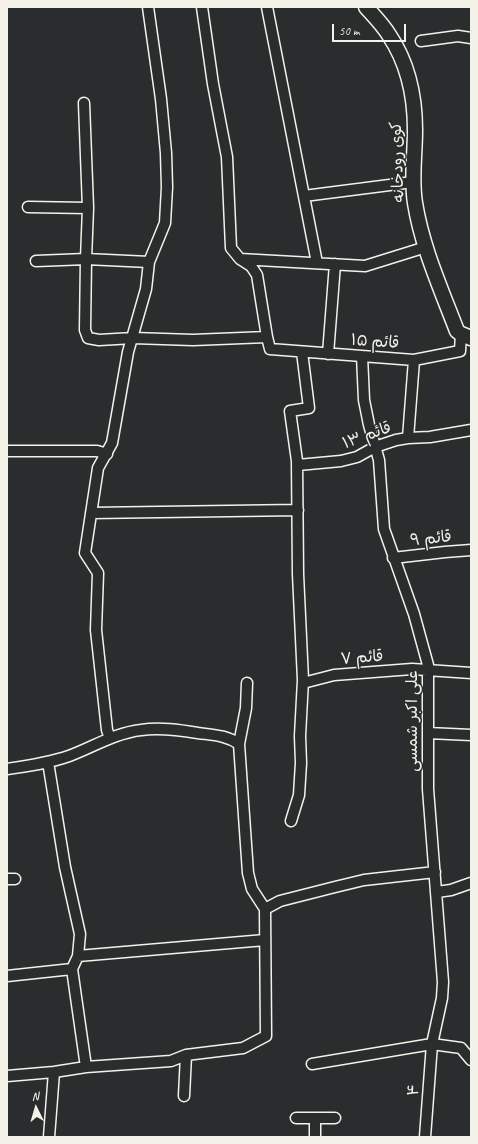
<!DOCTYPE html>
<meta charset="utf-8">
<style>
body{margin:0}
#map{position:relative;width:478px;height:1144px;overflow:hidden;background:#2a2d2e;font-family:Caveat,sans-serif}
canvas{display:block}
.frame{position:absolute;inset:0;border:8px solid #f4f1e8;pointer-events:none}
.north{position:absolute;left:16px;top:1088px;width:40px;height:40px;-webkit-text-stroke:3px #2a2d2e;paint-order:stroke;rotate:355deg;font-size:11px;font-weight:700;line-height:16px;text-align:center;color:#f4f1e8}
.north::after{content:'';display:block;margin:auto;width:14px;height:18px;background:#f4f1e8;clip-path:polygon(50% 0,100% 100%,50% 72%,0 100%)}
.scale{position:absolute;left:332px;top:24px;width:74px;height:18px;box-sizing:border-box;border:2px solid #f4f1e8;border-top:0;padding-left:5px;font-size:12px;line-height:14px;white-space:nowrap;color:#f4f1e8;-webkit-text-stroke:3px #2a2d2e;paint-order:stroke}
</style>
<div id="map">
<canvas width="478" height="1144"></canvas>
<div class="frame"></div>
<div class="north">N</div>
<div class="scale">50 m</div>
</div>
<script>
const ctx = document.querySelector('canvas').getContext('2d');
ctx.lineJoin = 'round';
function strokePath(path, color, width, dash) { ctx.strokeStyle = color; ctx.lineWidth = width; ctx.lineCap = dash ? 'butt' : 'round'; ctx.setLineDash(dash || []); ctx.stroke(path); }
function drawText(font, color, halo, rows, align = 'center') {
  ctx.font = font + ' Caveat,"Playpen Sans Arabic",sans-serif'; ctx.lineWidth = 3; ctx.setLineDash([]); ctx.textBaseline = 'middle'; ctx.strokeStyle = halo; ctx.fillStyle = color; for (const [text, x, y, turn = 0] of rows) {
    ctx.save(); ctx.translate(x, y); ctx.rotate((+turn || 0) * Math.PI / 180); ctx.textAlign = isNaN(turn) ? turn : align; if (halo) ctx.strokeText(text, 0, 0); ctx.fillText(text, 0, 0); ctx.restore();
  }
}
const street = new Path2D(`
 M202,7L213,84L227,157L231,248L240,259L251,266L257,275L267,337L270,349L414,360L460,351L461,334
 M267,7L317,263
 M421,41L458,36L471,38
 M84,103L88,208L86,259L85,330L88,338L99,340L133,338L193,340L267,337
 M304,196L413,182
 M28,207L88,208
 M240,259L365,266L426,247
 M36,261L86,259L149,262
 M328,354L335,264
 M362,356L364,400L369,425L379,460L384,529L414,614L428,665V789L443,982L442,998L432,1044L425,1137
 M408,438L414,360
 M7,451H97L107,454
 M298,465L341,461L357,457L375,447L396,440L408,438L430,437L471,430
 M91,513L298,510
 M393,558L445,552L471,550
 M247,683L246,708L239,744L248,873L252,889L265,909
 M303,683L334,675L412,669L471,673
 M428,733L471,735
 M110,738L107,730L96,630L98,573L85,553L98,468L112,443L128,352L146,289L149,262L165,223L167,187L166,153L161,99L148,7
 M48,762L65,867L80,934L78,956L72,969L86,1067
 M7,769C28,766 49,763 69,756C93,747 115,733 141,730C160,727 180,730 198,733C213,735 226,735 239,744
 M291,821L299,795L301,763L300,736L303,680L298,574L297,461L290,411L309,408L302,352
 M7,879H15
 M437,892L451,890L471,883
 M78,956L265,940
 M7,976L72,969
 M312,1064L432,1044L461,1048L471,1060
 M7,1076L54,1072L86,1067L171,1061L186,1055L243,1048L266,1036L265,909L280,901L335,887L364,880L435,872
 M184,1096L186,1055
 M296,1118H335
 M49,1137L54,1072
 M315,1137V1118`);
const secondary = new Path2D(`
 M366,7C374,16 383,25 389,35C408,63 415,97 415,130C415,155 411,179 415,203C422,247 441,289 457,331L461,334L471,338`);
strokePath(street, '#f4f1e8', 13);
strokePath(secondary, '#f4f1e8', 17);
strokePath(street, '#2a2d2e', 10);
strokePath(secondary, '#2a2d2e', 14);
drawText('16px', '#f4f1e8', '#2a2d2e', [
 ["کوی رودخانه",398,162,-92],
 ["قائم ۱۵",375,342,4],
 ["قائم ۱۳",367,436,-20],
 ["قائم ۹",431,539,-6],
 ["قائم ۷",362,658,-4],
 ["علی اکبر شمسی",413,721,-90],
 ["۴",414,1090,-86]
]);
</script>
